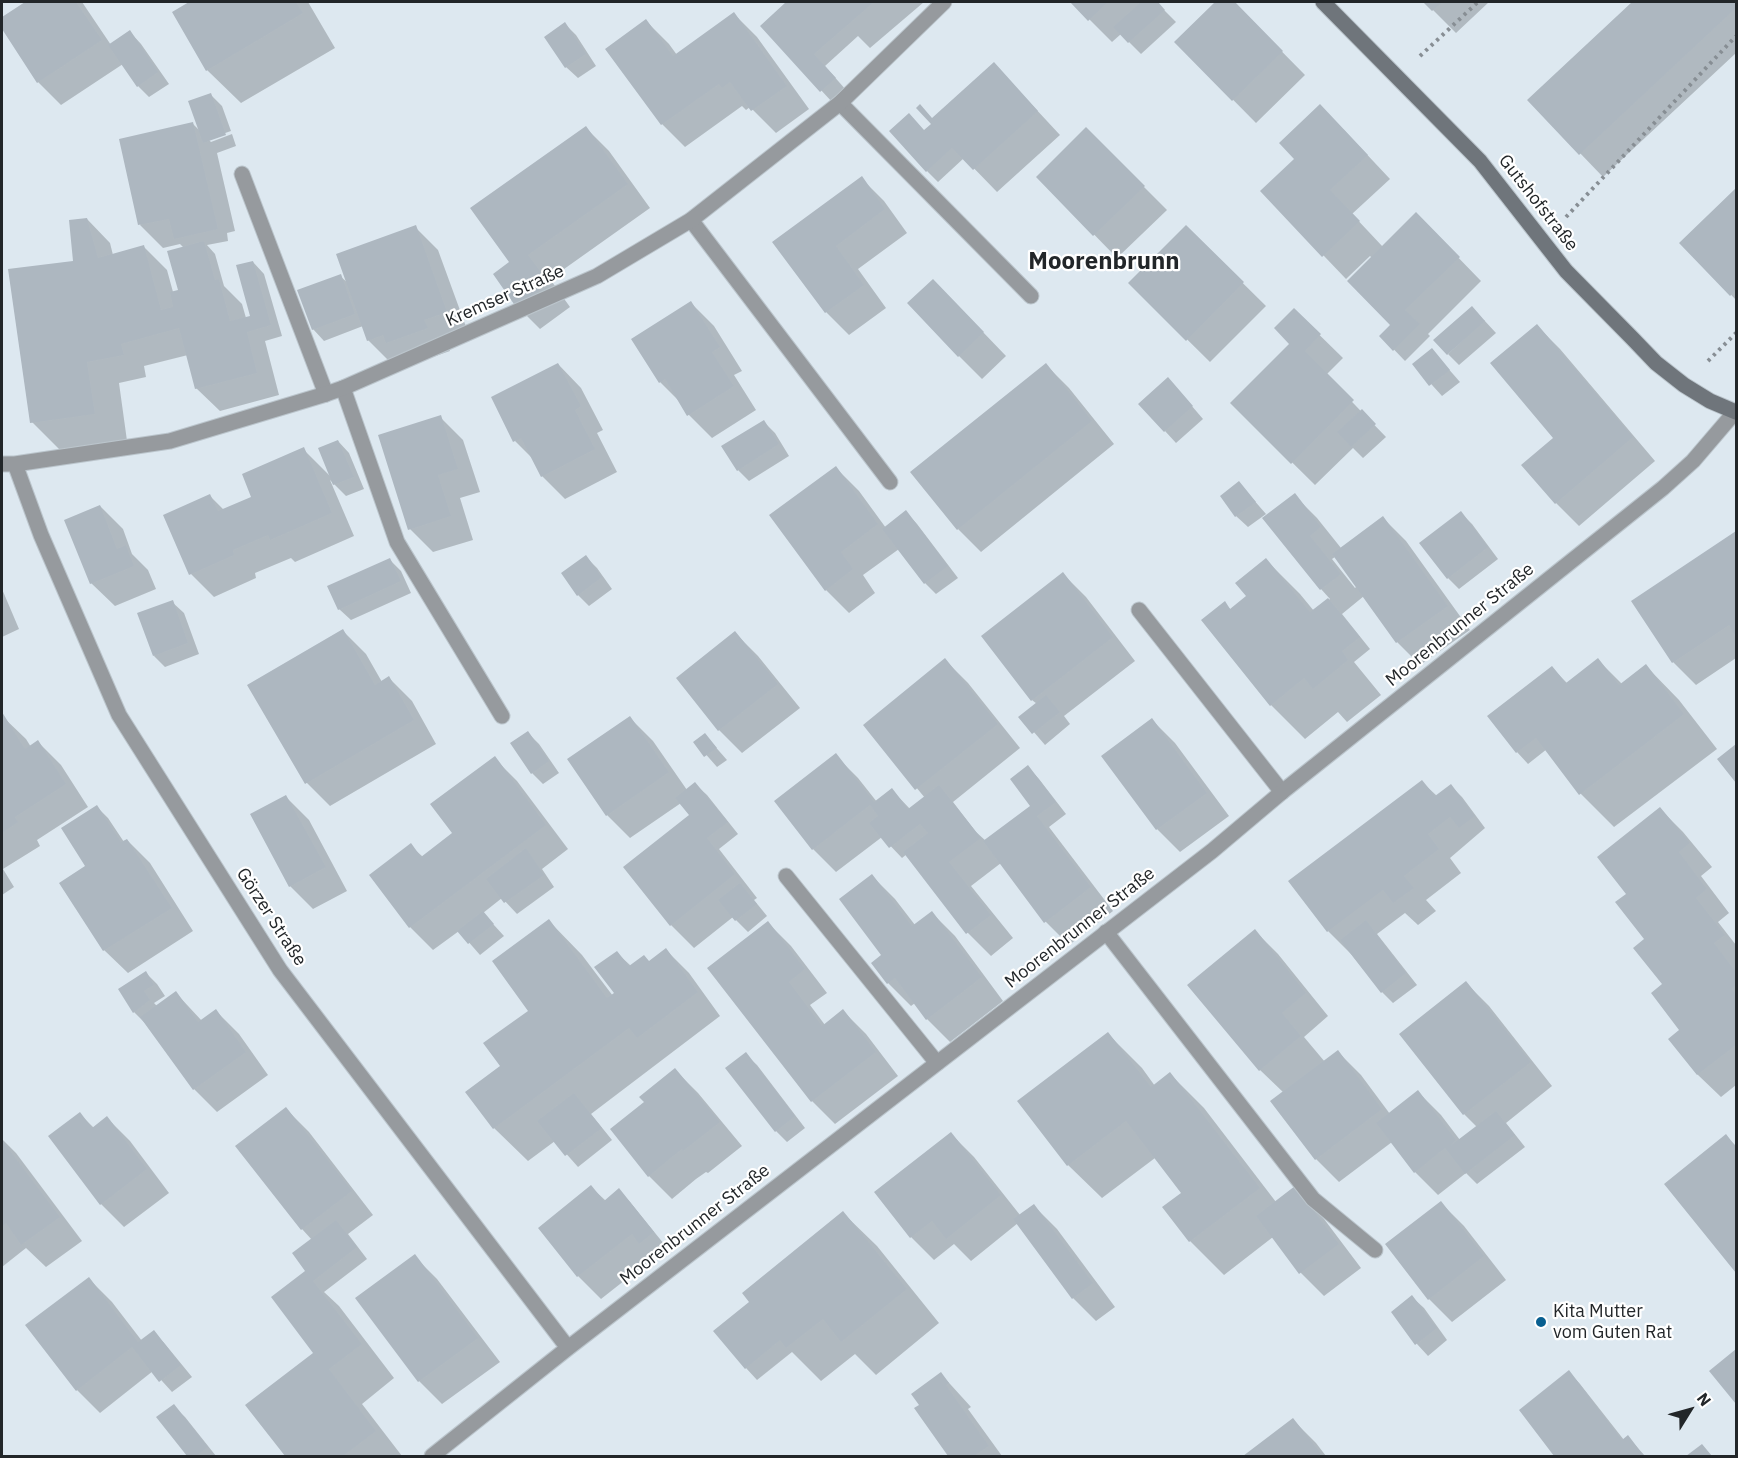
<!DOCTYPE html>
<meta charset="utf-8">
<style>
body{margin:0}
#map{position:relative;width:1738px;height:1458px;overflow:hidden;background:#dde8f0;font-family:"IBM Plex Sans",sans-serif}
canvas{display:block}
.frame{position:absolute;inset:0;border:3px solid #222629;pointer-events:none}
.north{position:absolute;left:1660px;top:1380px;width:60px;height:60px;-webkit-text-stroke:4px #fff;paint-order:stroke;rotate:53deg;font-size:16px;font-weight:700;line-height:24px;text-align:center;color:#222629}
.north::after{content:'';display:block;margin:auto;width:21px;height:27px;background:#222629;clip-path:polygon(50% 0,100% 100%,50% 72%,0 100%)}
</style>
<div id="map">
<canvas width="1738" height="1458"></canvas>
<div class="frame"></div>
<div class="north">N</div>
</div>
<script>
const ctx = document.querySelector('canvas').getContext('2d');
ctx.lineJoin = 'round';
function paint(path, color) { ctx.fillStyle = color; ctx.fill(path, 'evenodd'); }
function strokePath(path, color, width, dash) { ctx.strokeStyle = color; ctx.lineWidth = width; ctx.lineCap = dash ? 'butt' : 'round'; ctx.setLineDash(dash || []); ctx.stroke(path); }
function drawText(font, color, halo, rows, align = 'center') {
  ctx.font = font + ' "IBM Plex Sans",sans-serif'; ctx.lineWidth = 4.5; ctx.setLineDash([]); ctx.textBaseline = 'middle'; ctx.strokeStyle = halo; ctx.fillStyle = color; for (const [text, x, y, turn = 0] of rows) {
    ctx.save(); ctx.translate(x, y); ctx.rotate((+turn || 0) * Math.PI / 180); ctx.textAlign = isNaN(turn) ? turn : align; if (halo) ctx.strokeText(text, 0, 0); ctx.fillText(text, 0, 0); ctx.restore();
  }
}
paint(new Path2D(`
 M28,2H82L111,45L130,32L141,44L169,84L149,97L138,86L123,64L61,105L38,82L2,26V19Z
 M192,2H308L335,48L241,103L207,70L174,12Z
 M788,2H924L870,48L858,36L825,66L846,90L832,102L762,26Z
 M1072,2H1156L1176,22L1141,54L1121,34L1112,42Z
 M1217,2H1233L1305,75L1256,123L1176,42Z
 M1425,2H1489L1456,33Z
 M1634,2H1736V53L1603,177L1529,100Z
 M734,14L757,37L809,109L776,133L750,107L746,110L742,106L685,147L662,124L607,49L646,21L669,44L677,55Z
 M565,24L576,35L596,66L578,78L566,67Z
 M994,64L1060,135L997,192L964,158L938,182L927,171L933,120Z
 M211,95L222,106L231,131L208,139L211,142L232,134L236,146L217,153L235,231L227,233L228,241L207,245L215,254L224,286L242,304L246,318L252,317L253,262L264,274L282,336L265,341L279,395L220,411L196,388L188,355L144,366L146,377L119,383L128,448L66,456L32,422L87,219L110,243L113,255L144,247L167,270L173,292L180,291L184,248L180,244L163,248L140,225L193,124L201,132Z
 M586,128L609,151L650,208L550,279L570,307L540,329L517,306L511,263Z
 M1086,129L1167,210L1117,258L1038,177Z
 M1343,129L1390,179L1352,214L1383,247L1416,214L1481,281L1428,334L1430,336L1405,361L1381,336L1392,325L1372,258L1370,256L1346,279L1262,191Z
 M861,178L884,201L907,233L858,269L886,308L849,335L826,312L774,242Z
 M1736,190V300L1682,243Z
 M415,227L438,250L469,335L447,343L450,351L410,365L391,363L368,340L363,326L324,341L313,329L340,276L348,283Z
 M1186,227L1266,306L1210,362L1130,283Z
 M691,303L714,326L742,371L734,375L756,410L712,438L689,415L682,404L660,382Z
 M956,304L1006,356L982,379L959,356Z
 M1294,310L1343,358L1326,375L1386,437L1363,458L1353,448L1315,485L1232,403L1291,344Z
 M1484,320L1496,333L1459,365L1448,354Z
 M1537,326L1560,349L1655,461L1579,526L1556,503V438Z
 M1432,350L1460,382L1442,396L1414,365Z
 M558,364L581,388L603,430L597,433L617,472L565,499L542,476L534,460L515,441Z
 M1046,365L1069,388L1114,444L981,552L958,529Z
 M1179,391L1203,419L1176,443L1165,431Z
 M440,417L463,440L480,492L460,498L473,540L433,552L410,529Z
 M764,422L775,433L789,456L749,481L738,470Z
 M338,441L349,453L364,489L346,496L330,480L354,536L295,562L291,558L255,573L256,578L214,597L191,574L210,496L224,510L253,497L303,449L332,478Z
 M836,468L859,491L886,528L906,512L917,524L958,578L936,594L925,583L899,549L863,575L875,593L849,613L826,590Z
 M1239,483L1266,514L1248,527L1236,516Z
 M1294,495L1317,518L1341,548L1383,518L1406,541L1470,630L1420,665L1397,642L1364,596L1342,614L1370,649L1354,662L1381,695L1347,722L1338,712L1305,739L1271,705L1203,620L1225,603L1231,610L1248,597L1266,560L1300,594L1314,611L1330,599L1321,589L1264,519ZM1335,557L1357,586L1355,588L1332,559Z
 M100,506L123,529L132,554L148,570L156,589L115,606L91,583Z
 M1461,513L1472,524L1498,559L1459,589L1448,578Z
 M1736,533V658L1696,685L1673,662L1633,602Z
 M586,557L597,568L612,589L589,606L578,595Z
 M390,560L401,571L411,593L351,620L339,609Z
 M1063,574L1086,597L1135,661L1064,716L1070,724L1045,745L1021,717L1037,704L1032,700Z
 M2,589L19,629L2,637Z
 M172,602L184,613L199,654L165,667L154,656Z
 M343,631L366,654L382,682L389,678L412,701L436,744L330,806L307,783L250,685Z
 M735,633L758,656L800,708L742,753L719,730L678,678Z
 M945,660L968,683L1020,748L953,802L976,832L986,841L1032,806L1028,767L1039,779L1066,814L1049,827L1113,911L1069,945L1046,922L1001,863L971,886L1013,938L991,956L968,933L907,854L902,858L882,837L836,872L813,849L835,755L858,778L877,802L892,790L910,809L925,798L865,725Z
 M1598,660L1622,684L1646,666L1679,700L1717,749L1614,827L1581,794L1547,749L1528,764L1517,752L1552,668L1567,683Z
 M2,716L26,739L31,747L38,742L61,765L88,807L37,840L40,846L3,869L14,887L2,895Z
 M630,718L653,741L687,790L695,784L707,795L738,834L719,849L757,898L754,900L767,916L748,932L733,917L694,948L671,925L691,815L681,803L630,838L607,815Z
 M1152,720L1175,743L1229,816L1180,852L1157,829L1103,756Z
 M528,733L539,744L559,773L543,784L532,773Z
 M705,735L727,760L717,767L695,742Z
 M494,758L517,781L568,849L542,869L554,887L517,914L502,898L483,913L504,936L480,955L459,931L433,950L410,927V845L423,857L455,833Z
 M1422,782L1437,796L1451,786L1462,797L1485,828L1450,858L1461,873L1426,900L1436,911L1418,925L1405,913L1377,934L1417,985L1393,1003L1382,992L1351,954L1328,931Z
 M286,797L309,820L347,891L313,909L290,886Z
 M97,807L108,818L124,842L127,840L150,863L193,931L128,973L104,950L61,883L87,866Z
 M1660,809L1683,832L1712,867L1701,876L1729,913L1718,922L1736,945V1085L1721,1097L1698,1075L1670,1039L1682,1030L1629,894Z
 M872,876L895,899L915,925L932,913L955,936L1003,1001L950,1042L927,1019L915,1003L911,1006L888,983Z
 M549,921L582,955L613,996L616,993L617,953L631,966L650,962L666,950L689,973L720,1016L591,1114L612,1140L578,1167L555,1141L528,1161L494,1128L502,1066L530,1011Z
 M768,923L791,946L827,993L810,1005L825,1025L843,1011L866,1034L898,1076L835,1124L812,1101L709,969Z
 M1255,931L1278,954L1328,1016L1304,1037L1325,1062L1338,1052L1361,1075L1390,1114L1418,1092L1441,1115L1460,1140L1477,1127L1464,1114L1401,1034L1466,983L1489,1006L1552,1086L1506,1123L1525,1147L1477,1184L1466,1173L1438,1195L1415,1172L1392,1142L1339,1182L1316,1159L1272,1102L1284,1093L1260,1070Z
 M146,973L157,984L165,996L154,1003L157,1006L176,993L202,1021L216,1011L239,1034L268,1075L217,1112L194,1089L145,1023L134,1012Z
 M1108,1034L1142,1068L1155,1086L1170,1074L1204,1108L1276,1202L1295,1188L1318,1211L1361,1268L1324,1296L1301,1273L1273,1237L1224,1275L1190,1241L1164,1207L1183,1193L1155,1158L1102,1198L1068,1165Z
 M745,1054L757,1065L805,1128L787,1142L776,1131Z
 M675,1070L698,1093L742,1146L708,1173L706,1172L696,1179L672,1199L649,1176L646,1102Z
 M286,1109L309,1132L373,1215L348,1234L367,1259L324,1292L339,1306L394,1378L362,1404L402,1456H287L247,1406L315,1353L307,1271L312,1240L302,1229Z
 M80,1114L94,1128L107,1118L130,1141L169,1193L124,1227L101,1204Z
 M951,1134L974,1157L1020,1215L1034,1206L1057,1229L1115,1307L1096,1321L1073,1298L1018,1223L971,1261L954,1244L934,1260L911,1237L876,1192Z
 M1726,1136L1736,1146V1271L1666,1184Z
 M2,1139L16,1153L82,1241L46,1267L26,1248L2,1267Z
 M591,1187L606,1201L619,1190L630,1202L664,1244L651,1255L653,1258L601,1299L578,1276L540,1228Z
 M1441,1203L1464,1226L1506,1280L1452,1322L1429,1299Z
 M843,1213L877,1246L939,1323L876,1375L855,1354L821,1381L792,1352L757,1380L746,1368L751,1302Z
 M414,1256L437,1279L500,1362L442,1404L419,1381L358,1298Z
 M89,1279L112,1302L142,1341L154,1332L165,1344L192,1377L172,1392L153,1371L100,1413L77,1390Z
 M1412,1297L1424,1308L1447,1340L1428,1356L1417,1344L1393,1312Z
 M1736,1351V1402L1712,1371Z
 M1569,1372L1580,1384L1624,1440L1628,1437L1645,1456H1556L1521,1410Z
 M941,1374L971,1407L968,1409L1002,1456H950L916,1409L921,1405Z
 M173,1406L185,1417L216,1456H189L158,1418Z
 M1293,1420L1316,1443L1326,1456H1246Z`), '#0003');
paint(new Path2D(`
 M25,2H76L102,40L37,83L2,29V17Z
 M189,2H296L303,13L206,71L172,12Z
 M786,2H874L814,54L836,78L820,92L760,26Z
 M1070,2H1108L1088,21Z
 M1141,2H1158L1165,10L1128,43L1113,27Z
 M1215,2H1235L1283,51L1232,101L1174,42Z
 M1423,2H1443L1432,11Z
 M1632,2H1736V8L1579,155L1527,100Z
 M734,12L787,86L751,111L730,82L722,88L719,84L661,125L605,49L646,19L673,56Z
 M565,22L586,54L565,68L544,37Z
 M130,30L158,72L137,87L108,45Z
 M994,62L1038,111L973,170L952,148L926,172L889,131L909,113L924,130L931,124L916,108L920,104L932,118Z
 M211,93L226,135L203,143L188,101Z
 M1320,104L1368,155L1330,190L1360,221L1322,257L1260,191L1294,159L1279,143Z
 M193,122L218,229L174,239L169,219L138,225L119,139Z
 M586,126L628,184L528,255L549,283L516,307L493,274L509,262L470,208Z
 M1086,127L1145,186L1093,236L1036,177Z
 M862,176L885,209L836,246L864,285L825,313L772,242Z
 M1736,188V290L1730,296L1679,243Z
 M1416,212L1460,257L1405,310L1420,324L1393,351L1379,336L1390,325L1347,281Z
 M87,218L98,258L144,245L161,310L173,307L170,292L178,290L167,251L204,241L215,280L219,279L230,321L250,316L236,265L253,261L271,325L247,332L257,373L195,389L179,328L121,344L124,355L87,362L95,414L30,423L8,269L73,261L69,220Z
 M416,225L447,312L424,320L428,328L386,343L383,335L367,341L336,254Z
 M1186,225L1244,282L1186,341L1128,283Z
 M341,274L355,314L312,330L297,290Z
 M933,279L984,332L958,357L907,303Z
 M691,301L720,347L712,352L734,386L687,416L665,379L659,383L631,339Z
 M1472,306L1485,321L1447,355L1433,340Z
 M1294,308L1321,334L1305,351L1354,400L1291,464L1230,403L1289,344L1274,328Z
 M1537,324L1633,437L1555,504L1521,465L1553,438L1490,363Z
 M1432,348L1450,370L1429,386L1412,364Z
 M558,363L581,406L575,410L595,449L541,477L521,438L513,442L491,397Z
 M1046,363L1092,421L957,530L910,472Z
 M1168,377L1193,406L1164,432L1138,404Z
 M1362,409L1376,424L1351,447L1337,432Z
 M441,415L458,469L438,475L451,516L408,530L378,435Z
 M764,420L779,444L737,471L721,446Z
 M338,440L354,477L333,485L318,448Z
 M304,447L332,513L270,540L268,535L233,550L234,555L189,575L163,515L210,494L218,511L251,497L242,474Z
 M836,466L878,524L841,552L853,569L825,591L769,515Z
 M1239,481L1256,502L1235,517L1220,496Z
 M1295,493L1321,527L1310,536L1341,574L1320,590L1262,518Z
 M100,505L117,549L126,545L134,566L90,584L64,520Z
 M906,510L948,566L924,584L882,529Z
 M1461,511L1488,547L1447,579L1419,543Z
 M1383,516L1448,606L1396,643L1332,554Z
 M1736,531V637L1729,625L1672,663L1631,601Z
 M586,555L602,577L577,596L561,573Z
 M390,558L401,581L338,610L327,586Z
 M1266,558L1310,612L1328,598L1360,637L1342,651L1348,660L1313,689L1304,678L1270,706L1201,620L1225,601L1230,609L1246,596L1235,583Z
 M1063,572L1113,637L1031,701L981,636Z
 M173,600L188,643L153,656L137,613Z
 M343,629L375,685L389,676L414,720L305,784L247,685Z
 M735,631L778,684L718,731L676,678Z
 M945,658L998,724L915,790L863,725Z
 M1598,658L1619,685L1646,664L1684,714L1579,795L1536,738L1516,753L1487,716L1552,666L1566,683Z
 M1046,695L1060,712L1032,734L1018,717Z
 M2,712L25,749L38,740L66,784L15,817L18,822L2,833Z
 M630,716L669,772L606,816L567,759Z
 M1152,718L1207,793L1156,830L1101,756Z
 M528,731L549,761L531,774L510,743Z
 M705,733L717,748L704,757L693,742Z
 M1736,744V783L1717,759Z
 M836,753L874,802L892,788L908,809L939,785L981,838L949,862L991,915L966,934L903,852L928,833L920,824L889,848L869,823L878,816L870,805L812,850L774,801Z
 M495,756L546,825L409,928L369,875L411,843L421,857L452,833L430,804Z
 M1028,765L1056,802L1037,816L1091,887L1044,923L983,841L1030,806L1010,779Z
 M1422,780L1435,796L1451,784L1475,816L1459,828L1450,817L1428,834L1439,849L1404,876L1414,888L1393,903L1383,890L1327,932L1288,881Z
 M695,782L728,822L707,838L735,874L670,926L623,867L689,815L675,798Z
 M286,795L326,867L289,887L250,814Z
 M97,805L121,842L127,839L172,908L103,951L59,883L85,866L61,828Z
 M1660,807L1690,843L1679,852L1707,889L1696,898L1725,935L1714,943L1736,972V985L1732,989L1736,995V1045L1697,1075L1668,1039L1679,1030L1651,993L1662,984L1633,948L1644,939L1615,902L1626,894L1597,857Z
 M526,848L544,875L504,903L486,879Z
 M872,874L912,926L932,911L982,977L926,1020L895,978L887,984L871,963L881,955L839,899Z
 M740,883L757,904L735,921L718,900Z
 M483,911L494,924L468,944L457,931Z
 M549,919L607,998L614,993L594,967L617,951L629,966L644,955L649,961L666,948L698,992L637,1038L629,1028L493,1129L465,1092L500,1066L483,1043L528,1011L492,961Z
 M1366,920L1406,973L1381,993L1340,940Z
 M768,921L805,969L789,982L822,1026L843,1009L876,1052L811,1102L707,968Z
 M1255,929L1306,993L1282,1013L1301,1036L1259,1071L1187,985Z
 M146,971L154,985L144,991L150,1000L133,1013L118,989Z
 M1466,981L1531,1062L1463,1115L1399,1034Z
 M176,991L198,1022L216,1009L246,1052L193,1090L140,1017Z
 M1108,1032L1151,1087L1170,1072L1260,1188L1189,1242L1162,1207L1181,1193L1126,1121L1067,1166L1017,1101Z
 M1338,1050L1382,1109L1315,1160L1270,1101Z
 M746,1052L795,1116L775,1132L725,1068Z
 M675,1068L720,1122L683,1151L682,1149L673,1156L648,1177L610,1129L644,1102L639,1097Z
 M1418,1090L1456,1140L1450,1146L1496,1111L1515,1135L1465,1174L1445,1148L1414,1173L1376,1123Z
 M574,1093L602,1128L565,1156L537,1121Z
 M286,1107L352,1191L301,1230L235,1146Z
 M80,1112L92,1128L107,1116L147,1169L100,1205L48,1136Z
 M951,1132L1001,1195L946,1239L932,1221L910,1238L874,1192Z
 M1726,1134L1736,1147V1273L1664,1184Z
 M2,1140L60,1217L21,1245L6,1223L2,1227Z
 M591,1185L604,1201L619,1188L654,1232L639,1244L632,1234L577,1277L538,1228Z
 M1295,1186L1339,1244L1299,1274L1256,1216Z
 M1441,1201L1484,1256L1428,1300L1385,1244Z
 M1034,1204L1093,1283L1072,1299L1013,1219Z
 M843,1211L907,1289L841,1342L823,1319L786,1348L780,1340L745,1369L713,1331L749,1302L742,1293Z
 M336,1220L357,1247L313,1281L362,1344L329,1369L376,1431L343,1456H285L245,1405L313,1353L271,1297L305,1271L292,1253Z
 M415,1254L478,1338L418,1382L355,1298Z
 M89,1277L138,1342L154,1330L181,1365L159,1382L132,1347L76,1391L25,1325Z
 M1412,1295L1437,1328L1415,1345L1391,1312Z
 M1736,1349V1404L1709,1371Z
 M1569,1370L1622,1440L1628,1435L1644,1456H1554L1519,1410Z
 M941,1372L949,1383L946,1385L989,1446L974,1456H948L914,1408L919,1405L911,1394Z
 M174,1404L208,1447L196,1456H187L156,1417Z
 M1293,1418L1323,1456H1243Z
 M1702,1444L1712,1456H1686Z`), '#adb7c0');
const lane = new Path2D(`
 M840,103L1031,296
 M242,174L326,394
 M691,220L890,482
 M343,388L397,542L502,716
 M1139,610L1282,792
 M786,876L937,1063
 M1106,932L1313,1199L1375,1250`);
const street = new Path2D(`
 M2,464H15L170,441L326,394L343,388L597,276L691,220L840,103L944,2
 M15,464L41,535L119,715L280,970L568,1348
 M432,1456L568,1348L1212,851L1282,792L1663,488L1693,461L1735,412`);
const secondary = new Path2D(`
 M1323,2L1480,161L1566,271L1633,339L1656,363L1684,385L1710,401L1736,412`);
strokePath(lane, '#bbc5cc', 17);
strokePath(street, '#bbc5cc', 17);
strokePath(secondary, '#bbc5cc', 17);
strokePath(new Path2D(`
 M1420,56L1478,2
 M1566,217L1736,36
 M1708,361L1736,333`), '#878e94', 4, [3, 4.5]);
strokePath(lane, '#969a9e', 15);
strokePath(street, '#969a9e', 15);
strokePath(secondary, '#6f757b', 15);
for (const [x, y, r, color] of [
 [1541,1322,6,"#085f90"]
]) { const dot = new Path2D(); dot.arc(x, y, r, 0, 2 * Math.PI); ctx.fillStyle = color; ctx.fill(dot); strokePath(dot, '#fff', 2); }
drawText('18px', '#222629', '#fff', [
 ["Gutshofstraße",1538,203,52],
 ["Kremser Straße",505,296,-24],
 ["Moorenbrunner Straße",1460,625,-39],
 ["Görzer Straße",271,917,57],
 ["Moorenbrunner Straße",1080,928,-38],
 ["Moorenbrunner Straße",695,1225,-38]
]);
drawText('18px', '#222629', '#fff', [
 ["Kita Mutter",1553,1312],
 ["vom Guten Rat",1553,1333]
], 'left');
drawText('bold 24px', '#222629', '#fff', [
 ["Moorenbrunn",1104,262]
]);
</script>
